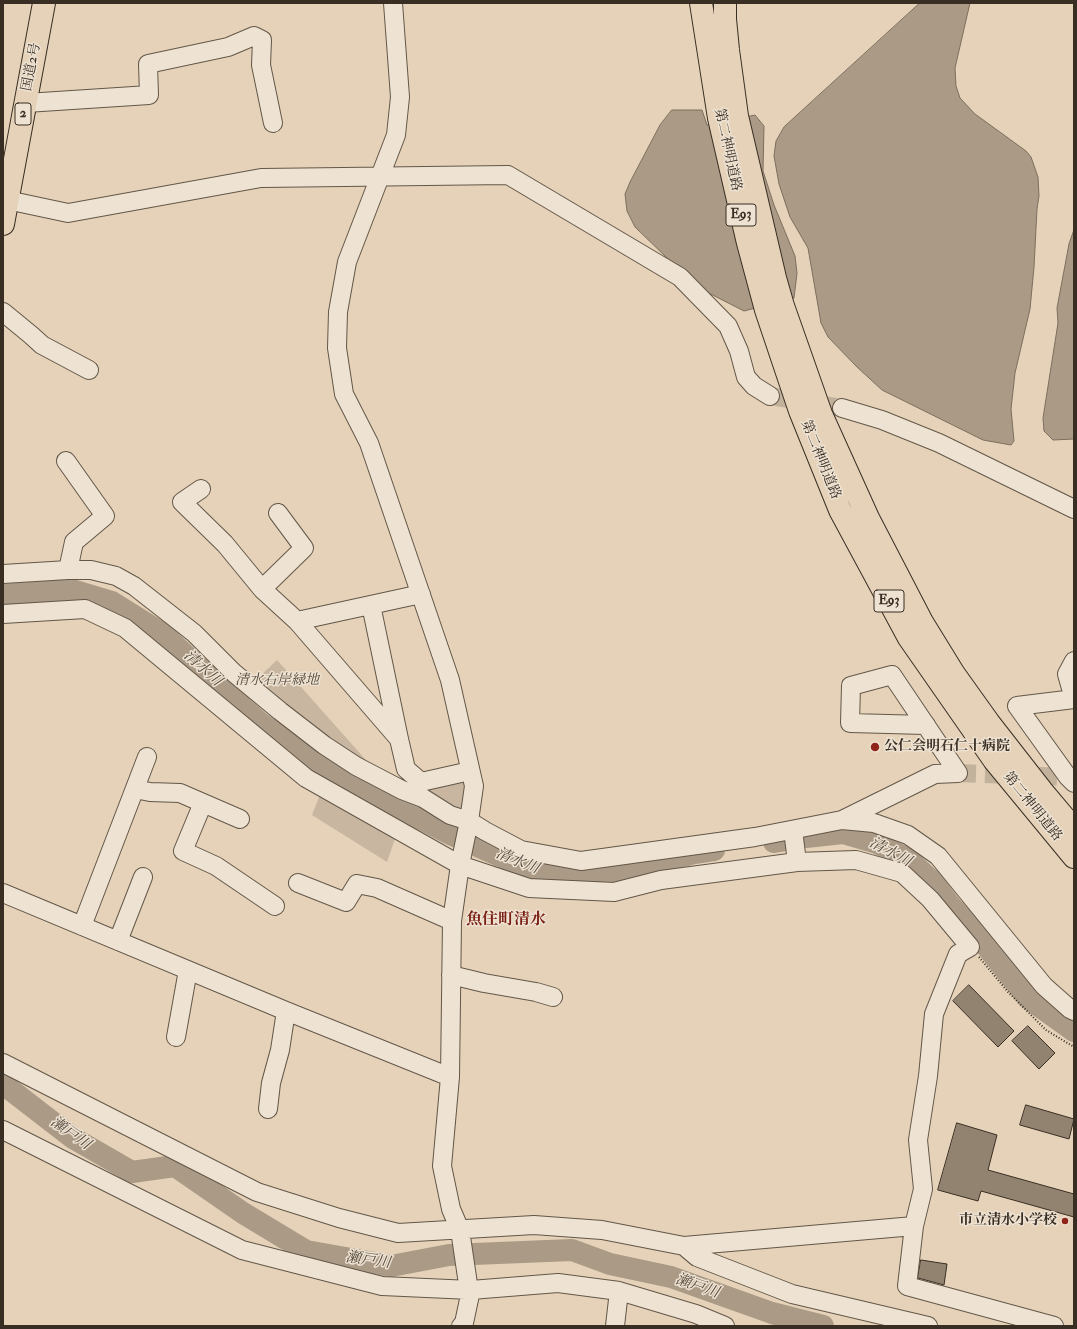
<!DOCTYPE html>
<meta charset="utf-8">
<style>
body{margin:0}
#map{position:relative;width:1077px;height:1329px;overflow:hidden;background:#e5d2b9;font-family:"IM FELL Double Pica",serif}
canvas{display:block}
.frame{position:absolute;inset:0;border:4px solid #382e23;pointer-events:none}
</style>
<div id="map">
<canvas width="1077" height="1329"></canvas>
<div class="frame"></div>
</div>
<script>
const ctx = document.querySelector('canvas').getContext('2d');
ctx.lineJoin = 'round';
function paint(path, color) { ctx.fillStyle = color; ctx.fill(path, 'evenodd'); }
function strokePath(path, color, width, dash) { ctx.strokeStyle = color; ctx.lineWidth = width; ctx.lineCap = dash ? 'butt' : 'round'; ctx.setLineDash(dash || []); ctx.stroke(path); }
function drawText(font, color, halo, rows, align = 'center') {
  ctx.font = font + ' "IM FELL Double Pica","Noto Serif JP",serif'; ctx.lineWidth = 3; ctx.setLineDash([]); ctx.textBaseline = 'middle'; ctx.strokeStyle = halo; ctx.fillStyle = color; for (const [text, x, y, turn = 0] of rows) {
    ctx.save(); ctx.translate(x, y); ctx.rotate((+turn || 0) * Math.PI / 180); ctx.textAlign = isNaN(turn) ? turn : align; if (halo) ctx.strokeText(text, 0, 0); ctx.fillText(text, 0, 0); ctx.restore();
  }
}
paint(new Path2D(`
 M277,660L374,769L320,735L254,682Z
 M463,779L467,782L465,816L421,788Z
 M321,792L396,836L387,862L312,815Z`), '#c8b6a0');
const water = new Path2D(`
 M920,3H970L955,68L956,86L960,98L975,114L1026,151L1031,157L1038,177L1039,196L1037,209L1034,267L1030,309L1015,373L1011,409L1014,441L1011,445L983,440L882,390L857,367L828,337L821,323L808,248L790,217L779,184L774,156L776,141L784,127Z
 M672,110H702L707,125L755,115L764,126L763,171L774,205L795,256L797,273L794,298L744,311L697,287L635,227L627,211L625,194L630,182L660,125Z
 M1074,230V439L1053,440L1044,431L1043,418L1058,323L1057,308L1069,244Z`);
paint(water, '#aa9a86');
strokePath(water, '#7c6f5e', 1);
strokePath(new Path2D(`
 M3,595L72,590L112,602L163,634L211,679L259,722L297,749L352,783L448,833L538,873L609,875L694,853L714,850
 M774,842L806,837L843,833L877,843L909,860L932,881L950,905L975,932L1028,998L1074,1031
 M3,1084L73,1138L132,1172L175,1166L243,1213L306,1251L391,1266L449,1255L572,1250L610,1264L671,1277L772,1313L823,1326`), '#aa9a86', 22);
const building = new Path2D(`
 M969,985L1014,1031L998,1047L953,1001Z
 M1028,1026L1055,1053L1039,1069L1012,1041Z
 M1026,1105L1074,1119L1069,1139L1020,1125Z
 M957,1123L997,1135L988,1170L1074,1194V1217L981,1191L978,1201L938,1190Z
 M921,1260L947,1264L944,1285L918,1278Z`);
paint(building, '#928371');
strokePath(building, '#382e23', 1);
strokePath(new Path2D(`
 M770,396L842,408
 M958,773L1068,777`), '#c2b19b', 18, [18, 9]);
const minor = new Path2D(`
 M393,3L400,97L396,135L347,262L338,312L337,348L344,394L369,443L450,680L474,786L469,821L460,865L452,921L450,1077L442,1166L451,1209L460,1230L468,1284L471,1290L464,1323L461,1326
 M26,103L149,95L148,64L228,47L254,36L262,40L261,65L273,123
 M7,200L68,213L261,178L508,175L680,277L728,326L739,351L746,377L754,386L770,396
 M3,312L31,335L42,345L89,370
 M842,408L882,420L939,443L1074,509
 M66,461L105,516L74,542L68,570
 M201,489L182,502L225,544L262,589L297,621
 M3,574L68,570H91L116,576L134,586L194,633L234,673L280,711L324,745L356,766L402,790L423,798L450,815L469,821L485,831L521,850L581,861L755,837L842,820L874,823L908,835L938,856L1044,986L1070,1009L1074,1011
 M262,589L304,548L278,513
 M371,605L399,739L406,769L421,782L470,771
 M3,614L85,609L125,628L306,778L460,865L529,888L614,892L661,880L797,862L856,860L902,873L930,899L970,947L958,954L934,1014L928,1076L918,1140L923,1189L914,1226L907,1286L1054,1326
 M1074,661L1067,674L1074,699
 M1074,699L1017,706L1068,777L1074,783
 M926,725L850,723L851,686L892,675L958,773
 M399,739L297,621L421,594
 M135,789L150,792L180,793L240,819
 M203,803L183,851L216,866L275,906
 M842,820L935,774L958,773
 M793,830L797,862
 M298,883L346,902L357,884L377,888L452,921
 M3,893L286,1011L450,1077
 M82,926L147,757
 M118,941L143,877
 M451,975L484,983L536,992L553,997
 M176,1037L188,970
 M3,1063L257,1192L339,1218L398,1233L534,1225L602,1230L684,1246L914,1226
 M268,1109L271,1083L280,1050L286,1011
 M3,1130L242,1250L382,1286L471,1290L558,1283L619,1291L696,1314L725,1326
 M684,1246L697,1257L792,1294L928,1326
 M615,1326L619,1291`);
const highway = new Path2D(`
 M701,3L719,118L748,243L766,310L800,411L840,510L909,638L994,760L1074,857
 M725,3V19L728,50L737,116L775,278L783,306L821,414L868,518L922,622L954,674L989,723L1042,791L1074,829
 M3,224L44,3`);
strokePath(minor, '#635748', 20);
strokePath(highway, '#382e23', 24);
strokePath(new Path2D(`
 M979,957L1008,992L1046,1030L1074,1047`), '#382e23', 2, [1, 2]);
strokePath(minor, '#eee2d2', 18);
strokePath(highway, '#e5d2b9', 22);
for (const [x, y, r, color] of [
 [875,747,5,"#8f2418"],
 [1065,1221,4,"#8f2418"]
]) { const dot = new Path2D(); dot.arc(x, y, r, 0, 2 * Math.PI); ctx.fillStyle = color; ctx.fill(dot); strokePath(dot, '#eee2d2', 1.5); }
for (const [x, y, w] of [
 [23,114,16],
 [741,215,30],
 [889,601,30]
]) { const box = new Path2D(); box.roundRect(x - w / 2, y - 11, w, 22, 3); ctx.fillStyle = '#eee2d2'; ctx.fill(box); strokePath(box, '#382e23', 1); }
drawText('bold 13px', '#382e23', null, [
 ["2",23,114],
 ["E93",741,215],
 ["E93",889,601]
]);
drawText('14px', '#382e23', '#eee2d2', [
 ["国道2号",32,67,-79],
 ["第二神明道路",727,150,78],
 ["第二神明道路",820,460,68],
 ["第二神明道路",1032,807,51]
]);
drawText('italic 14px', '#55493c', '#eee2d2', [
 ["清水右岸緑地",277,681]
]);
drawText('bold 14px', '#382e23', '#eee2d2', [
 ["公仁会明石仁十病院",884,747],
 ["市立清水小学校",1057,1221,"right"]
], 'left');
drawText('italic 15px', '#54493c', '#eee2d2', [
 ["清水川",202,669,42],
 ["清水川",890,853,28],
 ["清水川",517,862,22],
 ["瀬戸川",70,1134,35],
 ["瀬戸川",368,1261,8],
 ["瀬戸川",697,1287,19]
]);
drawText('bold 16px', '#7a1f14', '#eee2d2', [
 ["魚住町清水",506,921]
]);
</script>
